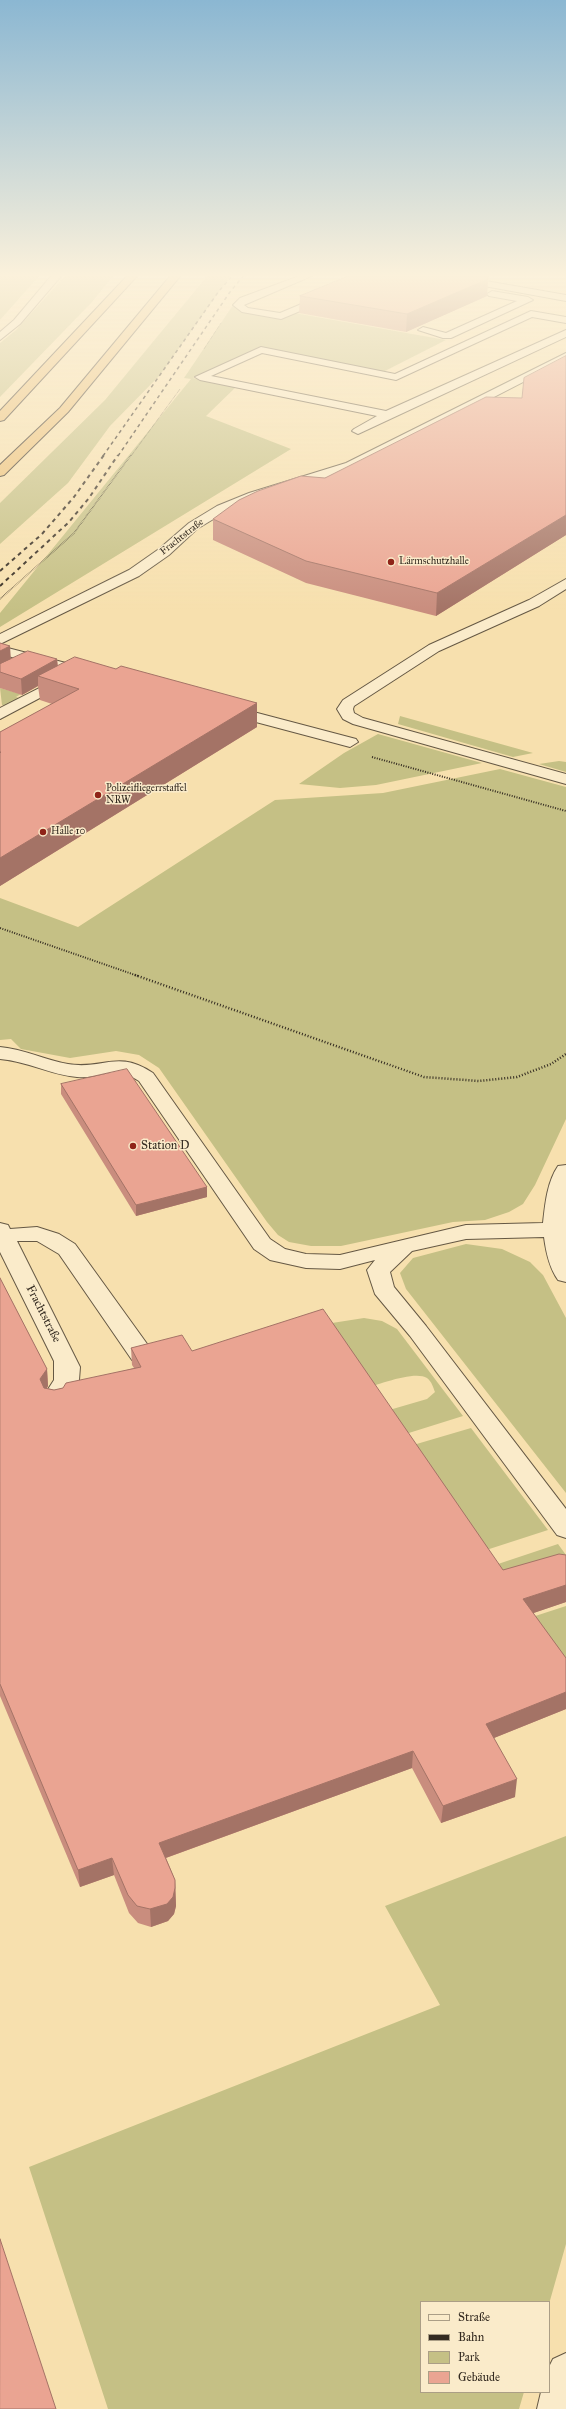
<!DOCTYPE html>
<meta charset="utf-8">
<style>
body{margin:0}
#map{position:relative;width:566px;height:2409px;overflow:hidden;background:#f7e0ae;font-family:"IM FELL Great Primer",serif}
canvas{display:block}
.legend{position:absolute;left:420px;top:2301px;width:130px;height:92px;box-sizing:border-box;background:#faebca;border:1px solid #ab9e86;margin:0;padding:5px 7px;list-style:none;font-size:12px;color:#342b21}
.legend li{display:flex;align-items:center;gap:8px;height:20px}
.legend b{width:20px;border:1px solid #ab9e86}
</style>
<div id="map">
<canvas width="566" height="2409"></canvas>
<ul class="legend">
<li><b style="height:5px;background:#faebca"></b>Straße</li>
<li><b style="height:5px;background:#342b21"></b>Bahn</li>
<li><b style="height:11px;background:#c5c085"></b>Park</li>
<li><b style="height:11px;background:#eaa492"></b>Gebäude</li>
</ul>
</div>
<script>
const ctx = document.querySelector('canvas').getContext('2d');
ctx.lineJoin = 'round';
function paint(path, color) { ctx.fillStyle = color; ctx.fill(path, 'evenodd'); }
function strokePath(path, color, width, dash) { ctx.strokeStyle = color; ctx.lineWidth = width; ctx.lineCap = dash ? 'butt' : 'round'; ctx.setLineDash(dash || []); ctx.stroke(path); }
function drawText(font, color, halo, rows, align = 'center') {
  ctx.font = font + ' "IM FELL Great Primer",serif'; ctx.lineWidth = 3; ctx.setLineDash([]); ctx.textBaseline = 'middle'; ctx.strokeStyle = halo; ctx.fillStyle = color; for (const [text, x, y, turn = 0] of rows) {
    ctx.save(); ctx.translate(x, y); ctx.rotate((+turn || 0) * Math.PI / 180); ctx.textAlign = isNaN(turn) ? turn : align; if (halo) ctx.strokeText(text, 0, 0); ctx.fillText(text, 0, 0); ctx.restore();
  }
}
paint(new Path2D(`
 M0,275H40L0,320Z
 M66,275H114L92,302L0,397V343L16,330Z
 M208,275H231L160,375L110,426L68,483L0,544V503L105,400Z
 M233,305L281,316L289,312L446,340L383,372L263,348L193,378L236,387L206,416L291,449L0,627V613L191,379L184,378Z
 M0,688L21,694L16,697L19,698L5,706L2,705Z
 M400,716L533,753L513,757L398,724Z
 M378,734L482,763L376,785L340,788L299,784L344,753Z
 M559,761L566,762V772L539,764Z
 M500,769L566,787V1119L535,1185L523,1204L509,1212L485,1220L453,1222L341,1246H311L289,1242L278,1235L267,1222L159,1068L139,1055L116,1051L70,1058L21,1049L11,1039L0,1040V898L78,927L275,800L383,793Z
 M466,1244L502,1249L530,1262L543,1275L566,1318V1493L406,1289L400,1273L413,1258Z
 M364,1318L382,1321L397,1329L463,1416L396,1437L379,1413L427,1399L435,1392C433,1387 432,1382 427,1378C415,1370 377,1385 363,1389L332,1323Z
 M471,1428L548,1530L477,1553L403,1448Z
 M558,1544L566,1555V1576L502,1591L486,1568Z
 M566,1606V1681L523,1620Z
 M566,1836V2244L549,2304V2302H421V2392H524L519,2409H108L29,2167L440,2005L385,1906Z`), '#c5c085');
const minor = new Path2D(`
 M52,275H62L20,324L0,340V332L14,320Z
 M302,275H314L244,305L248,308L280,313L323,295H329V299L281,319L242,312L233,305L240,298Z
 M461,275H473L486,281L566,295V301L484,286Z
 M492,291L528,297L533,300L451,338H443L418,330L423,327L446,333L517,301L489,296L487,294Z
 M531,311L566,317V323L532,317L396,380L262,353L211,376L386,411L566,330V337L358,434L352,431L354,429L377,416L200,380L195,377L261,347L395,374Z
 M566,353V360L354,469L257,499L225,512L197,529L169,555L139,576L0,644V634L129,570L159,549L189,523L217,506L249,493L346,463Z
 M566,579V589L539,606L439,651L354,706L353,709L354,713L363,718L566,774V784L353,724L343,719L337,709L343,700L429,645L529,600Z
 M0,646L93,670L95,673L88,677L0,654Z
 M65,675L72,679L70,682L0,719V708Z
 M227,705L356,739L358,742L350,747L222,713L219,710Z
 M0,1047C24,1049 45,1060 68,1064C104,1070 117,1049 153,1073L270,1239L285,1249L306,1254L340,1255L466,1225L543,1223C545,1205 547,1182 558,1166L566,1165V1282L558,1280C549,1267 546,1252 544,1237L466,1239L412,1251L390,1272L394,1287L426,1326L566,1509V1538L557,1535L410,1336L375,1294L367,1270L375,1260L340,1269L306,1268L270,1260L254,1249L139,1081C112,1064 105,1079 77,1077C51,1075 27,1061 0,1059Z
 M0,1223L8,1225L10,1229L37,1227L59,1234L75,1244L150,1348L153,1354L150,1360L141,1362L132,1360L59,1254L37,1241H17L80,1367L79,1380L64,1403L55,1405L46,1403L43,1397L54,1380V1361L0,1252Z
 M566,2353V2409H537L541,2392H549V2367L553,2359Z`);
const highway = new Path2D(`
 M128,275H138L4,420L0,421V411Z
 M171,275H181L68,412L4,475L0,476V465L60,408Z`);
strokePath(minor, '#655844', 2);
strokePath(highway, '#342b21', 2);
strokePath(new Path2D(`
 M204,349L221,323
 M131,456L180,389`), '#342b21', 1, [0.5, 1]);
strokePath(new Path2D(`
 M0,599L74,533L131,455`), '#342b21', 1.5, [0.5, 1]);
strokePath(new Path2D(`
 M372,757L566,811
 M0,928L138,976`), '#342b21', 2, [1, 1.5]);
strokePath(new Path2D(`
 M135,975L424,1077L479,1081L517,1077L551,1064L566,1054`), '#342b21', 2.5, [1, 2]);
paint(minor, '#faebca');
paint(highway, '#ecc077');
strokePath(new Path2D(`
 M103,456L219,291L233,275
 M118,456L230,292L244,275`), '#342b21', 1.5, [3.5, 3.5]);
strokePath(new Path2D(`
 M0,571L42,534L74,497L104,455
 M0,586L69,522L89,498L118,455`), '#342b21', 2, [4, 4]);
paint(new Path2D(`
 M488,279L487,296L406,332L299,313L300,296Z
 M566,356V535L436,616L306,583L213,540V519L325,478L522,398Z
 M0,643L11,659H57L58,666L116,669L257,703V727L0,886V732L52,704L40,700L38,686L22,695L0,688Z
 M61,1084L207,1187V1197L136,1216L61,1094Z
 M0,1278L47,1369L48,1386L47,1388L54,1390L63,1388L134,1368L132,1365L131,1348L192,1351L503,1570L566,1555V1602L533,1613L566,1658V1709L494,1738L515,1797L441,1823L412,1768L166,1858L175,1880L176,1906L174,1914L168,1921L151,1927L138,1923L129,1913L114,1875L80,1887L0,1696Z`), '#c98d7e');
paint(new Path2D(`
 M488,279L487,296L406,332L407,314Z
 M566,515V535L436,616L437,593Z
 M10,646L11,661L0,667V651Z
 M57,659L58,675L38,676V686L22,695L21,679Z
 M257,703V727L0,886V858Z
 M207,1187V1197L136,1216V1205Z
 M47,1369L48,1386L42,1396L40,1379Z
 M566,1585V1602L522,1617L523,1599Z
 M566,1692V1709L484,1742L486,1724Z
 M413,1751L412,1768L160,1860L159,1843Z
 M517,1779L515,1797L441,1823L443,1806Z
 M112,1858L114,1875L80,1887L78,1870Z
 M175,1880L176,1906L174,1914L168,1921L151,1927L150,1909Z`), '#a47366');
const building = new Path2D(`
 M351,275H482L488,276V279L407,314L300,296Z
 M566,356V515L437,593L306,561L213,519L239,500L258,491L301,476L325,478L486,397L522,398L524,378Z
 M0,643L10,646L0,651Z
 M28,651L57,659L21,679L0,672V664Z
 M75,657L116,669L121,666L257,703L0,858V753L1,752H0V732L79,689L38,676Z
 M127,1069L207,1187L136,1205L61,1084Z
 M0,1278L47,1369L40,1379L44,1388L54,1390L63,1388L66,1383L141,1367L131,1348L182,1335L192,1351L323,1309L503,1570L559,1554L566,1555V1585L523,1599L566,1658V1692L486,1724L517,1779L443,1806L413,1751L159,1843L175,1880V1888L173,1897L167,1904L150,1909L137,1906L128,1895L112,1858L78,1870L0,1684Z
 M0,2239L56,2409H0Z`);
paint(building, '#eaa492');
strokePath(building, '#a47366', 1);
const sky = ctx.createLinearGradient(0, 0, 0, 612);
sky.addColorStop(0, '#8bb7d2');
sky.addColorStop(0.45, '#fbf1db');
sky.addColorStop(1, '#fbf1db00');
ctx.fillStyle = sky;
ctx.fillRect(0, 0, 566, 612);
for (const [x, y, r, color] of [
 [391,562,4,"#8f2418"],
 [98,795,4,"#8f2418"],
 [43,832,4,"#8f2418"],
 [133,1146,4,"#8f2418"]
]) { const dot = new Path2D(); dot.arc(x, y, r, 0, 2 * Math.PI); ctx.fillStyle = color; ctx.fill(dot); strokePath(dot, '#faebca', 1.5); }
drawText('10px', '#342b21', '#faebca', [
 ["Frachtstraße",182,537,-38]
]);
drawText('10px', '#342b21', '#faebca', [
 ["Lärmschutzhalle",399,562],
 ["Polizeifliegerrstaffel",106,789],
 ["NRW",106,801],
 ["Halle 10",51,832]
], 'left');
drawText('12px', '#342b21', '#faebca', [
 ["Station D",141,1146]
], 'left');
drawText('12px', '#342b21', '#faebca', [
 ["Frachtstraße",43,1314,63]
]);
</script>
